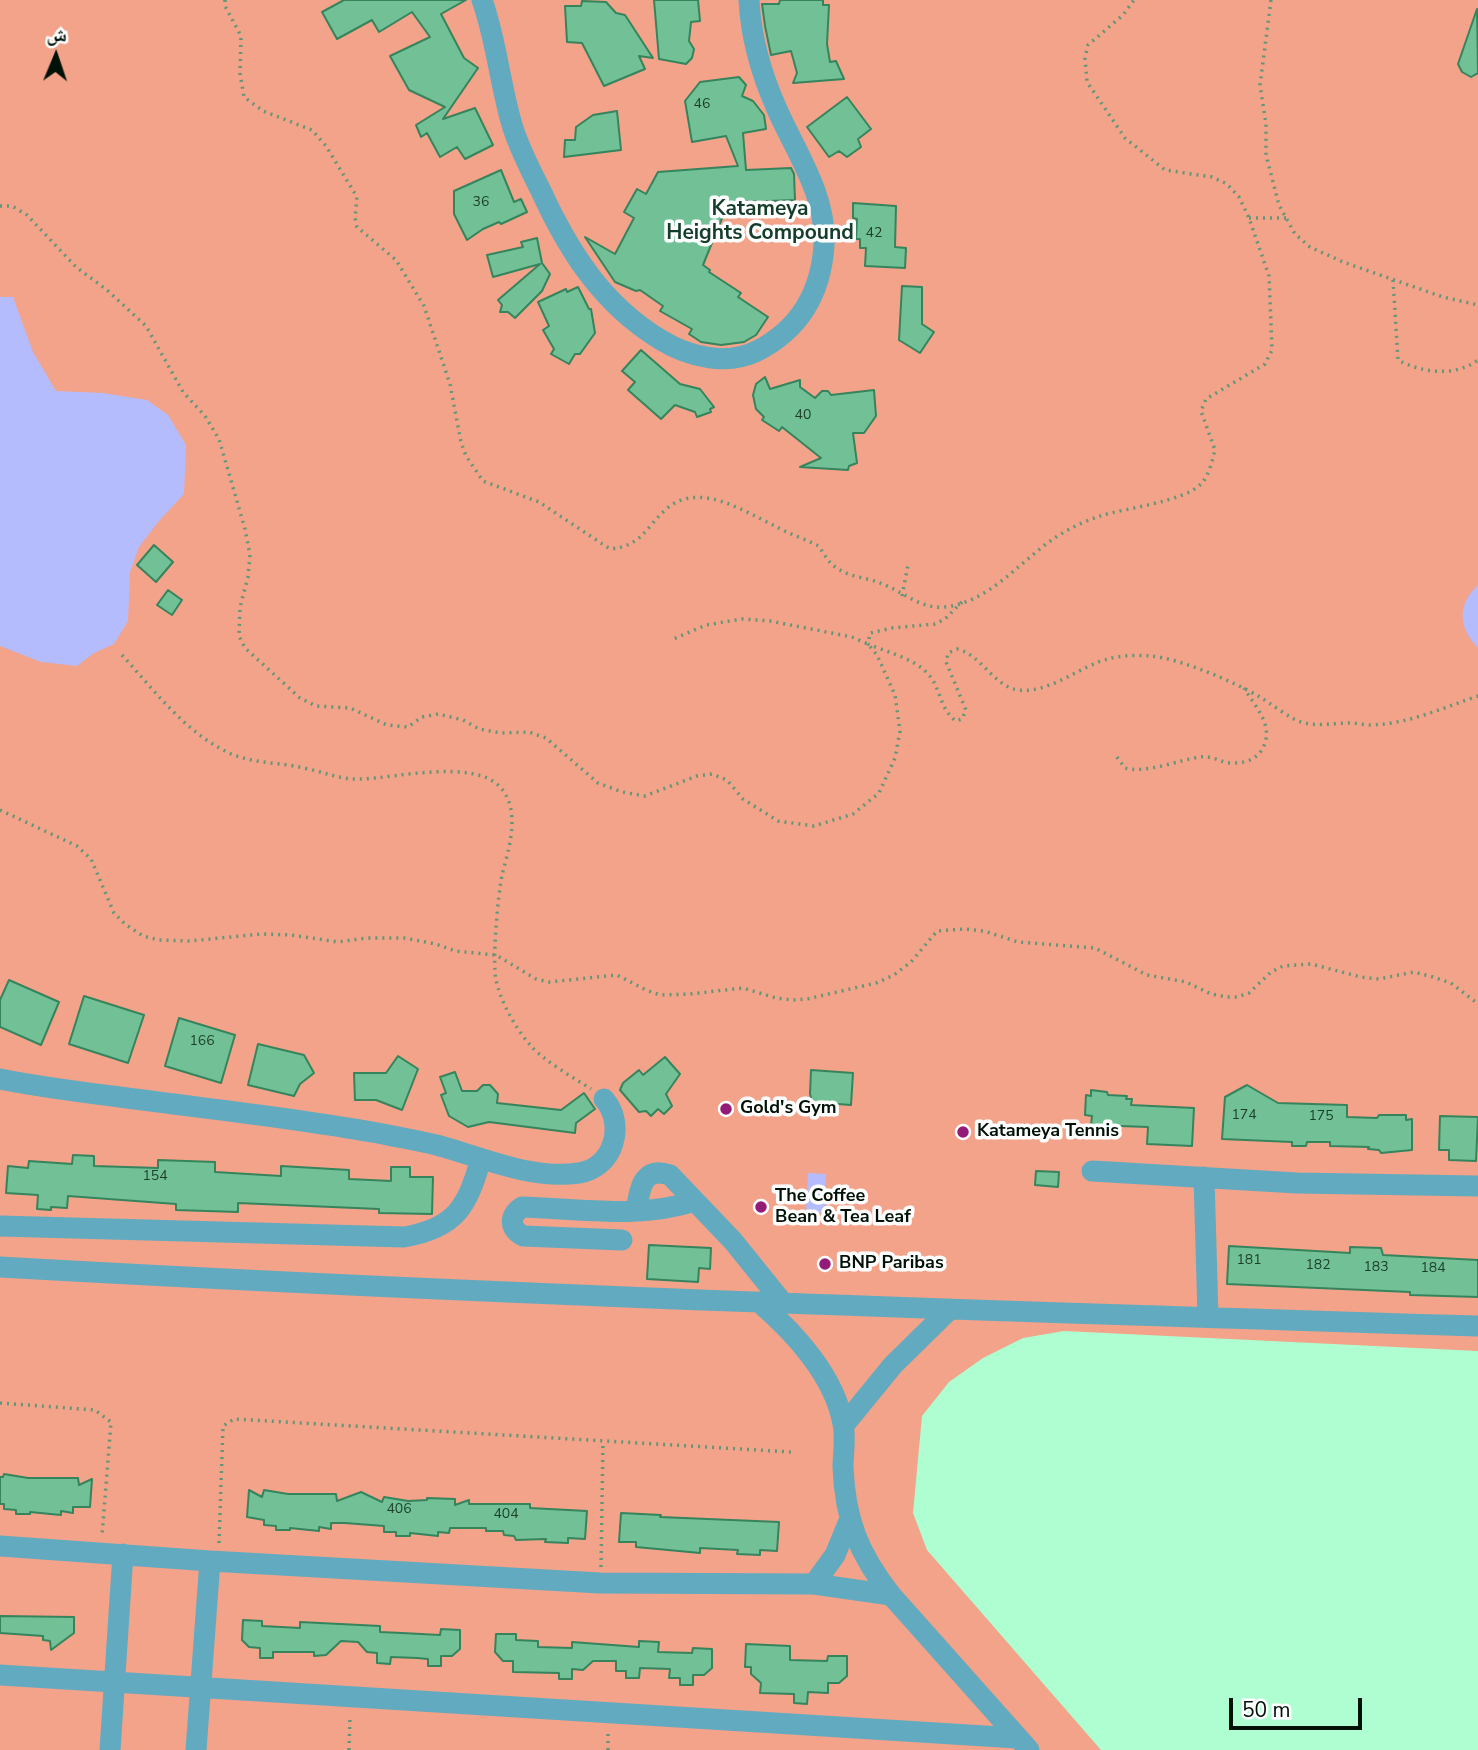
<!DOCTYPE html>
<meta charset="utf-8">
<style>
body{margin:0}
#map{position:relative;width:1478px;height:1750px;overflow:hidden;background:#aefed1;font-family:"Nunito Sans","Noto Naskh Arabic",sans-serif}
canvas{display:block}
.north{position:absolute;left:21px;top:21px;width:70px;height:70px;-webkit-text-stroke:5px #fff;paint-order:stroke;rotate:2deg;font-size:19px;font-weight:700;line-height:28px;text-align:center;color:#001207}
.north::after{content:'';display:block;margin:auto;width:24px;height:32px;background:#001207;clip-path:polygon(50% 0,100% 100%,50% 72%,0 100%)}
.scale{position:absolute;left:1229px;top:1698px;width:133px;height:32px;box-sizing:border-box;border:4px solid #001207;border-top:0;padding-left:9px;font-size:21px;line-height:24px;white-space:nowrap;color:#001207;-webkit-text-stroke:5px #fff;paint-order:stroke}
</style>
<div id="map">
<canvas width="1478" height="1750"></canvas>
<div class="north">ش</div>
<div class="scale">50 m</div>
</div>
<script>
const ctx = document.querySelector('canvas').getContext('2d');
ctx.lineJoin = 'round';
function paint(path, color) { ctx.fillStyle = color; ctx.fill(path, 'evenodd'); }
function strokePath(path, color, width, dash) { ctx.strokeStyle = color; ctx.lineWidth = width; ctx.lineCap = dash ? 'butt' : 'round'; ctx.setLineDash(dash || []); ctx.stroke(path); }
function drawText(font, color, halo, rows, align = 'center') {
  ctx.font = font + ' "Nunito Sans",sans-serif'; ctx.lineWidth = 7; ctx.setLineDash([]); ctx.textBaseline = 'middle'; ctx.strokeStyle = halo; ctx.fillStyle = color; for (const [text, x, y, turn = 0] of rows) {
    ctx.save(); ctx.translate(x, y); ctx.rotate((+turn || 0) * Math.PI / 180); ctx.textAlign = isNaN(turn) ? turn : align; if (halo) ctx.strokeText(text, 0, 0); ctx.fillText(text, 0, 0); ctx.restore();
  }
}
paint(new Path2D(`
 M0,0H1478V1351L1064,1331L1023,1338L983,1358L949,1382L922,1416L913,1513L927,1550L1101,1750H0Z`), '#f3a389');
paint(new Path2D(`
 M0,297H13L33,352L56,391L103,393L147,400L168,415L186,445L184,494L159,521L139,547L130,572L128,621L114,644L94,653L77,666L41,662L0,646Z
 M1478,585V648C1458,627 1457,605 1478,585Z
 M808,1173L826,1174L825,1213L806,1212Z`), '#b4bcfd');
const building = new Path2D(`
 M344,0H466L441,14L464,58L478,68L443,119L475,108L493,145L465,159L457,147L440,157L427,133L421,137L416,125L445,107L409,90L390,56L430,37L412,12L379,32L372,20L337,39L322,12Z
 M654,0H698L700,21L691,22L689,41L694,49L692,58L686,64L659,59Z
 M780,0H823V5H829L827,44L830,62L836,61L844,79L793,83L797,73L791,51L771,55L765,26L762,4H779Z
 M582,1L606,2L616,13L625,15L653,58L639,56L645,69L604,86L582,43L567,42L565,6H581Z
 M1477,9L1478,73L1471,77L1462,72L1458,64Z
 M739,77L746,85L742,96L753,101L764,115L766,129L743,133L746,170L791,168L794,174L795,200L743,202V211H725L703,265L710,270L709,272L741,293L738,297L768,317L756,335L744,342L721,345L701,342L689,334L692,329L660,311L663,306L640,290L636,291L615,282L585,237L615,254L634,218L624,212L637,189L646,194L658,172L738,166L726,136L692,142L685,101L700,82Z
 M847,97L871,129L858,139L861,147L847,157L839,151L829,157L807,127Z
 M617,111L621,150L564,157L565,140H575L576,127L593,115Z
 M501,170L514,202L521,199L527,212L501,224L499,222L483,229L467,240L454,214V191Z
 M853,203L896,206L895,247L906,248L905,268L865,266L866,248H860V239H856L857,219L853,218Z
 M537,238L542,263L550,274L542,291L515,318L508,312H500L502,305L498,300L540,264L493,277L487,255L523,247L521,242Z
 M902,286L922,287V324L934,332L920,353L899,340Z
 M578,287L589,309H591L595,333L580,354H575L569,364L551,354L554,349L543,330L549,326L538,302L566,289L567,292Z
 M641,350L680,384L700,389L714,407L710,409L711,412L697,417L695,412L675,405L661,419L628,390L635,382L622,371Z
 M765,377L770,389L800,380V387L815,398L822,391H828L831,395L874,390L876,416L864,433H853L857,463L849,466L848,470L800,467L821,458L782,427L779,431L762,420L764,417L756,409L753,395L756,384Z
 M154,545L173,562L156,582L137,565Z
 M168,590L182,600L172,615L157,605Z
 M9,980L59,1002L41,1045L0,1027V1000Z
 M84,996L144,1015L128,1063L69,1044Z
 M179,1018L235,1035L221,1083L165,1066Z
 M258,1044L304,1055L314,1073L300,1084L294,1096L248,1085Z
 M398,1056L418,1069L402,1110L376,1100H355L354,1073H386Z
 M665,1057L680,1074L666,1094L672,1106L664,1114L658,1109L651,1116L646,1111L639,1112L620,1090L623,1083L639,1070L643,1075Z
 M811,1070L853,1073L851,1105L812,1102L810,1094Z
 M455,1072L462,1091H477L483,1085H490L498,1094L497,1103L561,1110L584,1093L595,1109L576,1123L575,1133L489,1122L468,1127L449,1116L441,1095L446,1093L440,1077Z
 M1247,1085L1278,1103L1347,1105V1117L1377,1118L1379,1115H1406V1120L1412,1119V1150L1381,1153L1379,1150L1368,1149L1369,1147L1330,1146V1142H1307L1306,1146H1292V1142L1222,1139L1225,1097Z
 M1091,1090L1107,1092L1108,1095L1127,1096L1126,1099H1132L1131,1105L1194,1108L1192,1146L1147,1144L1148,1127L1091,1125L1092,1116L1085,1115L1086,1095L1091,1096Z
 M1440,1116L1478,1117L1476,1161L1449,1160V1150H1439Z
 M73,1155L94,1156V1166L158,1168V1160L215,1162V1172L281,1176V1166L349,1170V1179L391,1181V1167H410V1177H433L432,1214L379,1213V1209L238,1203V1212L176,1210V1204L68,1196L67,1208L51,1207V1210L37,1209L38,1195L6,1193L8,1166L28,1168L29,1161L72,1164Z
 M1036,1171L1059,1172L1058,1187L1035,1185Z
 M649,1245L711,1248L710,1269L699,1268L698,1282L647,1279Z
 M1229,1246L1350,1253V1247L1381,1248L1383,1255L1478,1260V1297L1410,1295V1292L1227,1284Z
 M4,1474L28,1478H78L79,1485L92,1479L90,1507H73V1513L61,1511V1515L30,1512V1514H16V1510L4,1509V1504H0V1477H3Z
 M249,1490L262,1497L264,1490L288,1494H336L337,1501L361,1492L382,1502L384,1497L408,1501L427,1500V1498L455,1499V1505L469,1500V1504H530V1508L587,1511L585,1539L568,1538V1543L545,1542L546,1539L516,1540L514,1536L504,1535L503,1531H486V1528H450L449,1533L438,1532V1536L410,1533V1536H396V1532H384V1526L345,1523H331V1529L319,1527V1531L290,1528V1530H276V1526L264,1525V1520L247,1517Z
 M621,1513L661,1515L660,1517L779,1522L777,1551L760,1550V1555L737,1554L738,1550L700,1548V1553L636,1547V1542H619Z
 M0,1616L74,1617V1633L51,1650L50,1641L43,1640V1636L0,1633Z
 M243,1620L262,1621V1626L300,1628V1622L380,1626V1632L402,1633L440,1635L441,1629L460,1630V1649L452,1656H441V1666H428V1659L417,1658L391,1657L390,1664L377,1663V1653L367,1652L358,1642L341,1641L326,1655L314,1656V1652H273V1658H260V1648L249,1647L242,1640Z
 M496,1634H516V1640L538,1641V1647L572,1648V1642L639,1647V1641L659,1642L658,1652L692,1653L693,1648L712,1649V1668L704,1675H693V1685H680V1678H669L670,1669L640,1668L639,1678H626V1671H616V1661H593L583,1670L572,1669V1679H559V1673L513,1672V1661H503L495,1652Z
 M746,1644L790,1646V1660L827,1661L828,1656H847V1676L839,1683H828V1693L808,1692L807,1704L794,1703V1694L760,1693L761,1683L751,1674V1667H745Z`);
paint(building, '#72c095');
strokePath(building, '#35845d', 2);
strokePath(new Path2D(`
 M225,0V6L241,36L240,73L244,97L263,111L312,130L326,146L343,174L357,197L355,218L357,227L396,260L424,306L450,384L461,442L466,456L483,481L539,502L610,549C641,546 645,529 665,510C698,480 743,511 775,526C789,534 805,539 819,546C825,556 830,565 840,570C851,577 868,578 880,583C901,590 921,610 945,607C990,602 1020,561 1056,537C1070,528 1085,521 1100,516C1125,508 1183,502 1201,484C1209,476 1212,461 1215,450L1201,411L1206,399L1265,364L1272,350L1269,276L1249,218L1239,197L1227,184L1212,177L1165,170L1125,138L1087,82L1085,58L1088,45L1123,15L1134,0
 M1271,0L1260,85L1266,124V155L1279,205L1295,234L1310,247L1343,262L1443,297L1478,305
 M0,206H12L27,215L76,267L107,290L146,326L183,392L205,416L219,439L245,529L250,555L248,577L240,607L239,636L245,648L300,698L316,706L350,708L387,725L408,727L422,717L438,714L463,720L479,729L501,733L529,732L546,738L598,783L622,792L645,796L697,776L712,774L727,780L743,799L778,821L814,826L853,814L879,793L895,758L900,731L895,695L877,655L868,644L852,637L806,628L770,621L742,619L706,625L671,640
 M1249,218H1286
 M1393,280L1398,360C1422,373 1455,377 1478,360
 M902,596L908,565
 M962,602L945,619L935,624L892,628L870,633L868,644C886,652 914,658 928,674C941,687 939,709 956,721L962,719L966,710L946,662L948,653L957,649C982,655 993,686 1018,690C1049,694 1080,666 1108,659C1121,655 1137,655 1151,656C1182,659 1234,682 1260,697C1270,703 1292,720 1301,722C1317,727 1333,723 1349,723C1356,723 1363,725 1370,725C1409,724 1442,708 1478,696
 M122,655C154,690 184,731 227,752C251,764 279,762 304,768C324,772 341,780 361,779C396,778 475,758 501,788C521,812 509,848 502,875C498,895 492,961 496,980C501,1003 516,1029 531,1046C543,1060 574,1078 591,1089
 M1117,757L1125,768C1145,774 1179,760 1200,757C1213,755 1220,763 1232,763C1243,763 1254,761 1261,751C1276,728 1257,709 1244,688
 M0,810L77,846L91,859L114,913L125,924L143,936L159,940L190,941L261,934L291,935L338,942L366,938H404L436,944L455,951L496,955L536,979L549,982L617,975L646,990L660,995L690,994L743,988L776,998L792,1000L807,999L876,983L894,975L911,962L937,931L965,929L984,931L1018,942L1095,948L1147,975L1186,982L1211,994L1227,997H1237L1249,993L1271,972L1283,966L1311,964L1361,977L1379,979L1414,972L1433,977L1451,983L1478,1004
 M0,1403L95,1410L111,1422L102,1536
 M219,1543L223,1426L234,1419L791,1452
 M601,1567L603,1441
 M349,1750L350,1715
 M608,1750V1731`), '#629678', 3.5, [2, 5]);
strokePath(new Path2D(`
 M482,0C497,42 500,86 513,128C520,150 531,171 541,191C569,252 603,305 661,340C689,357 727,366 757,351C800,329 821,293 824,245C827,195 795,151 776,107C761,73 751,38 749,0
 M0,1079C40,1087 80,1092 120,1097C208,1109 296,1118 383,1134C402,1138 421,1141 440,1146C484,1158 532,1180 579,1173C614,1168 626,1124 604,1099
 M1092,1171L1297,1183L1478,1186
 M1204,1177L1208,1317
 M636,1211C640,1191 641,1165 670,1175L733,1241L783,1303
 M0,1226L404,1237C456,1228 467,1207 481,1159
 M622,1240L523,1236C509,1228 509,1216 522,1207C579,1209 640,1219 695,1201
 M0,1267C492,1295 985,1311 1478,1326
 M760,1303C795,1333 835,1377 843,1424C846,1438 843,1454 843,1467C845,1520 859,1554 891,1595L1029,1750
 M844,1425L893,1365L949,1310
 M0,1546L210,1561L600,1583L814,1584L891,1595
 M814,1584L835,1555L849,1521
 M0,1675L1017,1738
 M110,1750L123,1554
 M196,1750L210,1561`), '#62aabf', 21);
for (const [x, y, r, color] of [
 [726,1109,7,"#931c79"],
 [963,1132,7,"#931c79"],
 [761,1207,7,"#931c79"],
 [825,1264,7,"#931c79"]
]) { const dot = new Path2D(); dot.arc(x, y, r, 0, 2 * Math.PI); ctx.fillStyle = color; ctx.fill(dot); strokePath(dot, '#fff', 2.5); }
drawText('14px', '#1c3e2a', null, [
 ["46",702,105],
 ["36",481,203],
 ["42",874,234],
 ["40",803,416],
 ["166",202,1042],
 ["174",1244,1116],
 ["175",1321,1117],
 ["154",155,1177],
 ["181",1249,1261],
 ["182",1318,1266],
 ["183",1376,1268],
 ["184",1433,1269],
 ["406",399,1510],
 ["404",506,1515]
]);
drawText('bold 18px', '#001207', '#fff', [
 ["Gold's Gym",740,1109],
 ["Katameya Tennis",977,1132],
 ["The Coffee",775,1197],
 ["Bean & Tea Leaf",775,1218],
 ["BNP Paribas",839,1264]
], 'left');
drawText('bold 21px', '#153e2a', '#fff', [
 ["Katameya",760,210],
 ["Heights Compound",760,234]
]);
</script>
